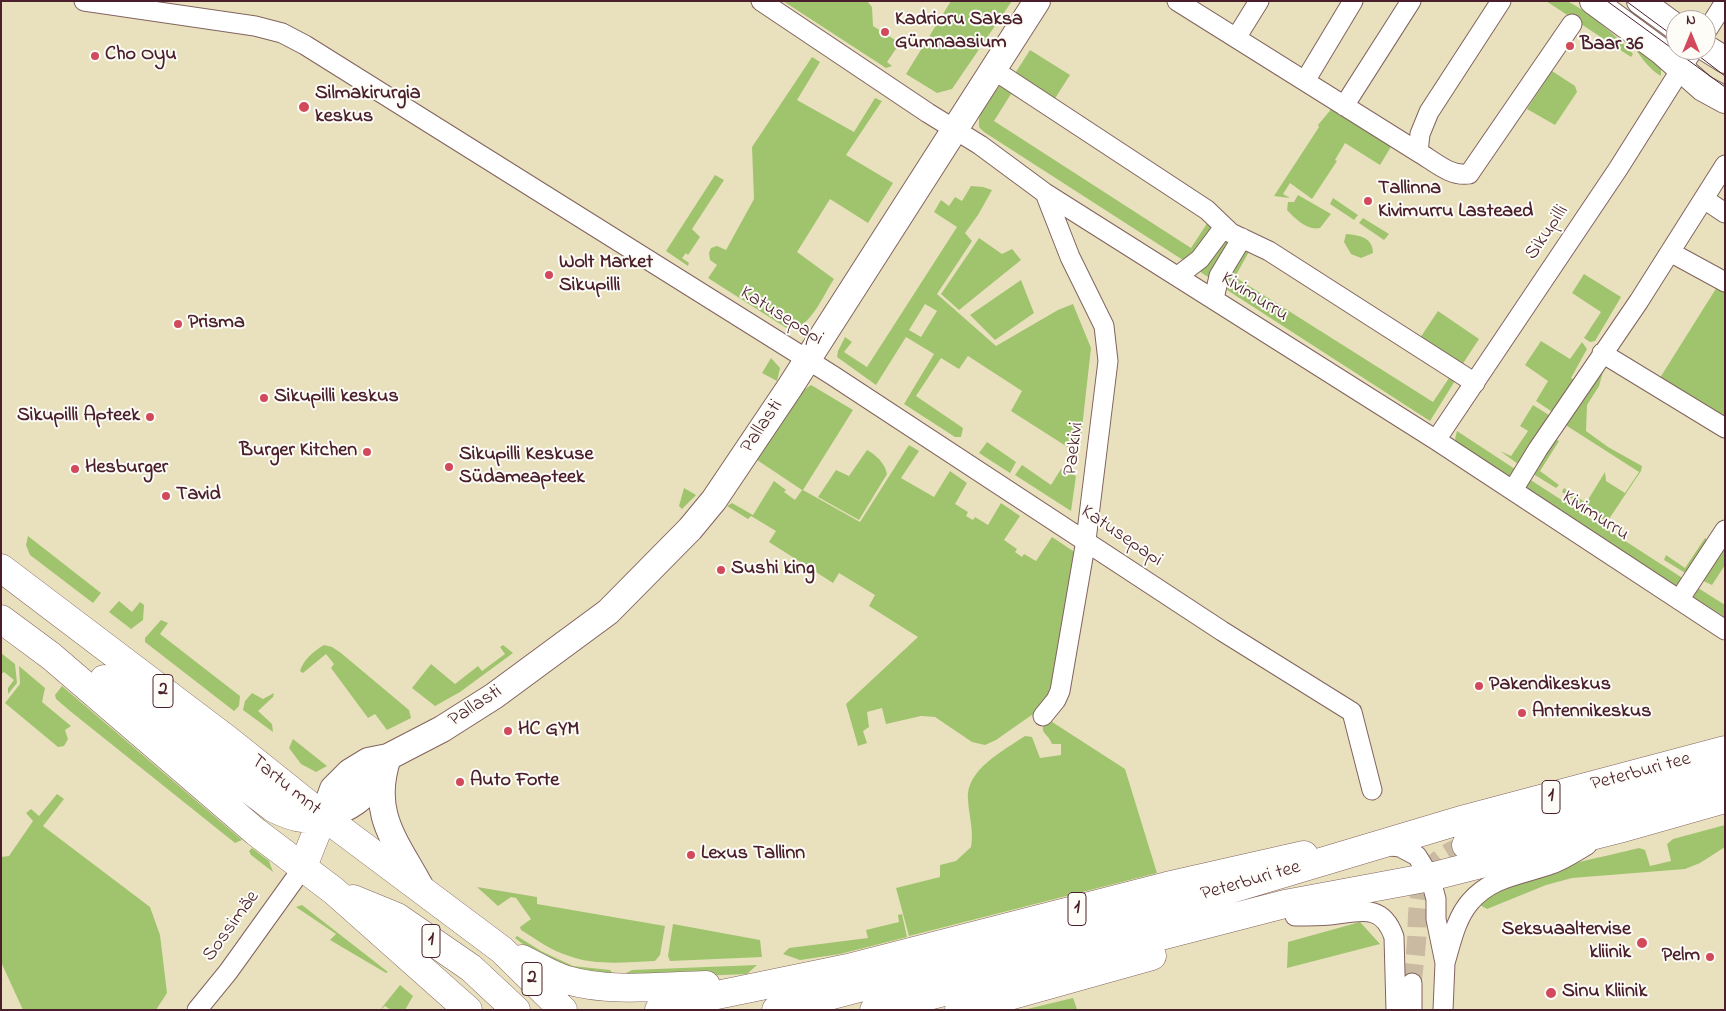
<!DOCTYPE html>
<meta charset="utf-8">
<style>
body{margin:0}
#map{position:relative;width:1726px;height:1011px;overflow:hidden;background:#e9e1be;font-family:"Indie Flower",sans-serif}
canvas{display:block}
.frame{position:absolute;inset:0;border:2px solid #4a1f2b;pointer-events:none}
.north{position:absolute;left:1666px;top:10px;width:50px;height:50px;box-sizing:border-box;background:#fdfcf7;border:1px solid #b5a4a5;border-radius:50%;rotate:0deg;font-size:14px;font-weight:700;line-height:20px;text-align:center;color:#4a1f2b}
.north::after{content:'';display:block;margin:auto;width:18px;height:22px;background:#d1495b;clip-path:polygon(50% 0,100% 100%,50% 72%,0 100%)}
</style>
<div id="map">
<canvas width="1726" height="1011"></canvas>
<div class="frame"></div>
<div class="north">N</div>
</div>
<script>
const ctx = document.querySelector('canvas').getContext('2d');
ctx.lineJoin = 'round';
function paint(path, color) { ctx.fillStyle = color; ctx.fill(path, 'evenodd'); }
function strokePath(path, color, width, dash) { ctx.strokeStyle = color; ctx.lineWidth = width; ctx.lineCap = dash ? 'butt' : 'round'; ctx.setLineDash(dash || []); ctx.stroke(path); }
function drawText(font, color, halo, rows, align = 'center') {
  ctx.font = font + ' "Indie Flower",sans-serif'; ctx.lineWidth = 4; ctx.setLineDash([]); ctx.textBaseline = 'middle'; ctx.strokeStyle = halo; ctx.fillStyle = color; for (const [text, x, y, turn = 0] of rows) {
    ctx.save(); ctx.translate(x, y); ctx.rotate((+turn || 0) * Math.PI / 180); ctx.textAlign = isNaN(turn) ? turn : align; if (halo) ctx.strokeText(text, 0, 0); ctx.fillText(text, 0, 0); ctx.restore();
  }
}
paint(new Path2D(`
 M783,1H867L872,7L873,26L900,43L887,62L892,66L886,68Z
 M951,1H1012L952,89L937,93L906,74Z
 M1546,1C1552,1 1560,0 1566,1C1582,6 1623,41 1633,54L1631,57Z
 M1630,41L1661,65V76C1647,68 1639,54 1630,41Z
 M1030,50L1070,75L1054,100L1014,75Z
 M812,57L820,62L797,100L854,132L875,98L882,101L846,155L893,183L868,223L830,199L797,252L834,279C823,295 811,329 788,329L708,278L717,265L710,260L709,253L711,248L717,246L726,250L754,199L752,147Z
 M1552,71L1575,86L1577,92L1555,125L1527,109Z
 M1002,82L1018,92L1016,97L1011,94L994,121L1191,248L1208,222L1188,209L1192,204L1210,222L1211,233L1186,262L984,132L979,127V118L983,109Z
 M1333,107L1392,145L1380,165L1345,143L1335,160L1337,161L1312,199L1290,183L1283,194L1290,198L1274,196L1319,127L1318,125Z
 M715,175L724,180L692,229L700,237L688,255L686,253L682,258L689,263L688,266L666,251Z
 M971,186L983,187L992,190L978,215L965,233L972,241L937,294L996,346L1058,310L1073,304L1091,348L1080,446L1069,448L1011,411L1022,391L968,356L959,369L941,358L916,396L963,428L961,437H955L904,404L934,354L906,337L876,385L837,357L838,351L845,337L852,342L844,352L867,367L957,227L934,212L941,200L949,206L955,197L962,201ZM925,304L937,311L921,337L909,330Z
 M1298,195L1331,214L1320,228C1308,231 1295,219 1287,210L1288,202H1294Z
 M1333,198L1358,215L1354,220L1330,204Z
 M1363,218L1389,234L1384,240L1359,223Z
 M1346,234C1359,235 1373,237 1373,253L1361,258L1351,254L1344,242Z
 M1222,235L1233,239L1211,279L1199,271Z
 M979,238L1002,254L1012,249L1021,260L959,310L941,294Z
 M1251,248L1235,277L1433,402L1449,378L1458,376L1430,421L1224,288C1224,272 1238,254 1251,248Z
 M1584,274L1621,297L1595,341L1590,342L1584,338L1601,312L1572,293Z
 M1021,280L1034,313L995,340L970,315Z
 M1717,287L1725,292V421L1658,381Z
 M1438,311L1479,339L1462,365L1420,338Z
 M1541,341L1570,359L1582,342L1587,349L1571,378L1576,381L1554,413L1536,401L1548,381L1525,365Z
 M771,358L780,368L777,381L762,373Z
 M1605,365L1599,386L1587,405L1586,431L1608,447L1642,466L1641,471L1607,522L1562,492L1564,488L1586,503L1605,472L1606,481L1625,493L1639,472L1564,424Z
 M811,385L853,410L803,490L860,522L909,445L919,451L901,478L934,497L950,471L967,483L955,504L968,512L966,516L973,520L975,517L988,525L1001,503L1020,516L1004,540L1017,549L1015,552L1022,557L1024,554L1036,561L1052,537L1076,553L1059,663L1045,701L1036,712L996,740L985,745L972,742L935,717L921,716L886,724L882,708L867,712L869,727L863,731L867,743L858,746L846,704L918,637L869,606L875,595L839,573L833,583L769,542L776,531L751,516L748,519L727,506L732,503L753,515L774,481L786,490L784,492L795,500L802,490L757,460L802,391Z
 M1533,405L1552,417L1518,464L1500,451L1511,456L1528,431L1520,426Z
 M1457,431L1518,471L1513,480L1457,443L1455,439Z
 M1554,439L1559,441L1540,471L1559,485L1556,488L1530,472Z
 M987,442L1016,462L1010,473L979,453Z
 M867,450C876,455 885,463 887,474L859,520L818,497L836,470L849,476Z
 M1022,465L1051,485L1061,469L1076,476L1071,511L1015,475Z
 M1526,477L1684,579L1678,587L1522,485Z
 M684,488L696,495L682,509L679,506Z
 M28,536L101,593L93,603L30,555L26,545Z
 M1725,536V565L1712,585L1697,578Z
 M1705,538L1709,541L1687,574L1664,560L1666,555L1685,568Z
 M1695,586L1725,605V617L1689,594Z
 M119,601L132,612L140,602L144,605L143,620L131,629L109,612Z
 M161,620L168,623L160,634L240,696L239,706L234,711L145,642V638Z
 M324,645L332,647L341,653L409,710L411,718L387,730L375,714L368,718L331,668L334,664L326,654L303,673L300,671C303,660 315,650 324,645Z
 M503,645L513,653L460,692L435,706L412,688L431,664L455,684L478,666L482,671L505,654L500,647Z
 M1,653L15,664L17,683L8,694V688L14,680L4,672L1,674Z
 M19,666L45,688L42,702L71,726L65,730L68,739L64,746L58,747L5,703L20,684Z
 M62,686L242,840L235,843L70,711L56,699L55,695Z
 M252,693L263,699L274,693L273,697L258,711L272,724L273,732L243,710L245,701Z
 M1046,718L1125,769L1157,873L909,936L896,888L940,877V865L956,861L971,847C974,831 969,817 968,800C965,770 1003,751 1025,736L1032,737L1040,758L1061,755V744H1052C1047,731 1038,735 1046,718Z
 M293,739L327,766L316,772L301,764L289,748Z
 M57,794L64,799L43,826L150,907L160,935L167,993L156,1010H23L1,962V857L9,856L33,821L26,813L31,809L39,816Z
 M1725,825V847L1700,863L1685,869L1572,878L1546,885L1487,909L1478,904C1507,874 1596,859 1639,848L1645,850L1650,866L1671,861L1667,844L1673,839Z
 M252,848L269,861L273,872L251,855L249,851Z
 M477,887L537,897V904L665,926L660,955L655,961C627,962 596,966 569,956C552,951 537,940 521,930L520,927L531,919L516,898L511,897L498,906Z
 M302,905L388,972L386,973L330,940L336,934L296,907Z
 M902,914L907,937L840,954L800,960L783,954L789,948L868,938L866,930L899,922L898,915Z
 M1360,922L1380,944L1287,968L1288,942Z
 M673,924L760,940L762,957L670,961L668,956Z
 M517,936L541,951L573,966L610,970L613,974L614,980L542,959L515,938Z
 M757,965L747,974L627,979L626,973L632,970Z
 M400,985L413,996L405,1010H391L385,1006L380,1010Z
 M1073,998L1077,1009L1074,1010H1023Z`), '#a0c46e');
strokePath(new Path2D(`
 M1412,983C1414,965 1417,946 1417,928C1418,887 1423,859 1466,845`), '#c9baa1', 19, [19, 9]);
const street = new Path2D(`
 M84,1L255,26L282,33L305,45L832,375L1222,631L1352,712L1372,790
 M761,1L928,113L980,145L1045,193L1436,440L1725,630
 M1177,1L1418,152
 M1501,1L1429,112L1420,134L1418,152C1434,161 1450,177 1469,174L1572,24
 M1706,32L1725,2
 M1236,38L1259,1
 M994,70L1207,210L1231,233L1269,251L1475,383
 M1305,81L1353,1
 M1344,106L1411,1
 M1704,199L1725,213
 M1670,252L1725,282
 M1178,276L1200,259L1224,227
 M1214,299L1219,276L1242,238
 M1602,353L1725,428
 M1436,440L1618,169L1693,50
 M1513,490L1538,449L1639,301L1725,165
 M1679,600L1725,530
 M1043,716L1056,700L1060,691L1086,540L1108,361L1104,326L1070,257L1045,193
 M1382,845L1400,847L1417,856L1430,877L1436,899V919L1445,963L1443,1010
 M1295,916C1306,916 1318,916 1330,915C1359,912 1382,902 1394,937L1396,1010
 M1445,963C1451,943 1456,918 1470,902C1491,877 1520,875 1549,865C1562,861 1575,852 1587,845
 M197,1010L228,972L302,869
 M1412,1010V983`);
const secondary = new Path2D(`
 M1593,1L1661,51L1703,88L1725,100
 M1640,1L1676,27
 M1706,48L1725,60
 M388,757C369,814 396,841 421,888
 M323,816L333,789L350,772L368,761L388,757L442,729L494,696L608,612L690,529L714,500L790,387L1037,1
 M323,816C352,809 362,798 382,776`);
const primary = new Path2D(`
 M1,568L228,740L323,816L502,950L563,1010
 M1,619L51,656L256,832L334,891L468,1010
 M104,679L275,809C292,817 304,821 323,816
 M302,869L323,816
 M353,899L397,917L471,968L516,1010
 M522,959C537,966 552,976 567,980C611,993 661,986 706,985
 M659,1010L683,1002L848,968L1167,886L1304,855`);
const highway = new Path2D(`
 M1466,845L1673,791L1725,774
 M776,1010L1224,891L1465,819L1725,750
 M874,1010L1285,904L1430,877L1619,829L1725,799
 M959,1010L1152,956`);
strokePath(street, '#82635e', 21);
strokePath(secondary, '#82635e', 28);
strokePath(primary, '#82635e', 29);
strokePath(highway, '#82635e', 29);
strokePath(street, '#fff', 19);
strokePath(secondary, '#fff', 26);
strokePath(primary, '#fff', 28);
strokePath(highway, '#fff', 28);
strokePath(new Path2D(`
 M1607,1L1725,87
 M1626,1L1676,38
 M1691,50L1725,76`), '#4a1f2b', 1);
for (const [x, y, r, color] of [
 [885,32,5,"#d1495b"],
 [1570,46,5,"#d1495b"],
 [95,56,5,"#d1495b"],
 [304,107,6,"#d1495b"],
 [1368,201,5,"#d1495b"],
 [549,275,5,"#d1495b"],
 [178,324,5,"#d1495b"],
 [264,398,5,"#d1495b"],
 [150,417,5,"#d1495b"],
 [367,452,5,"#d1495b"],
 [449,467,5,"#d1495b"],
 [75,469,5,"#d1495b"],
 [166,496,5,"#d1495b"],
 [721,570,5,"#d1495b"],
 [1479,686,5,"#d1495b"],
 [1522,713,5,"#d1495b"],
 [508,731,5,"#d1495b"],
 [460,782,5,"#d1495b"],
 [691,855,5,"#d1495b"],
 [1642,943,6,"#d1495b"],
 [1710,957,5,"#d1495b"],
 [1551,993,6,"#d1495b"]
]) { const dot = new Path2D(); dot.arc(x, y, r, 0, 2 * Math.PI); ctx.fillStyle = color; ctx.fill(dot); strokePath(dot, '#fdfcf7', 2); }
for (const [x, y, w] of [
 [163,691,20],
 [1551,797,18],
 [1077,909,18],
 [431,941,18],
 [532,979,20]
]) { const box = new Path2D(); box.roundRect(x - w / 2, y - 16.5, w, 33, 4); ctx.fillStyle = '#fdfcf7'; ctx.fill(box); strokePath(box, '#4a1f2b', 1); }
drawText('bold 19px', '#4a1f2b', null, [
 ["2",163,691],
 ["1",1551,797],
 ["1",1077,909],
 ["1",431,941],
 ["2",532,979]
]);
drawText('bold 20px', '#4a1f2b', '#fdfcf7', [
 ["Kadrioru Saksa",895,21],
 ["Gümnaasium",895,44],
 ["Baar 36",1580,46],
 ["Cho Oyu",105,56],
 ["Silmakirurgia",315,95],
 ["keskus",315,118],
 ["Tallinna",1378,190],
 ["Kivimurru Lasteaed",1378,213],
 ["Wolt Market",559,264],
 ["Sikupilli",559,287],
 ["Prisma",188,324],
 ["Sikupilli keskus",274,398],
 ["Sikupilli Apteek",140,417,"right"],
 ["Burger Kitchen",357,452,"right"],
 ["Sikupilli Keskuse",459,456],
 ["Südameapteek",459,479],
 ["Hesburger",85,469],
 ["Tavid",176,496],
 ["Sushi king",731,570],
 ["Pakendikeskus",1489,686],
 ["Antennikeskus",1532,713],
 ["HC GYM",518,731],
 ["Auto Forte",470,782],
 ["Lexus Tallinn",701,855],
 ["Seksuaaltervise",1631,931,"right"],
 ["kliinik",1631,954,"right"],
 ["Pelm",1700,957,"right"],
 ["Sinu Kliinik",1562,993]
], 'left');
drawText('20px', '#4a1f2b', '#fdfcf7', [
 ["Sikupilli",1548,233,-56],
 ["Kivimurru",1254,298,32],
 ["Katusepapi",781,317,32],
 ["Pallasti",763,427,-56],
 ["Paekivi",1075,449,-83],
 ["Kivimurru",1595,517,33],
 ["Katusepapi",1121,537,34],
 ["Pallasti",476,707,-33],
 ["Peterburi tee",1641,773,-15],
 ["Tartu mnt",285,786,39],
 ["Peterburi tee",1251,882,-16],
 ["Sossimäe",232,927,-54]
]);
</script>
